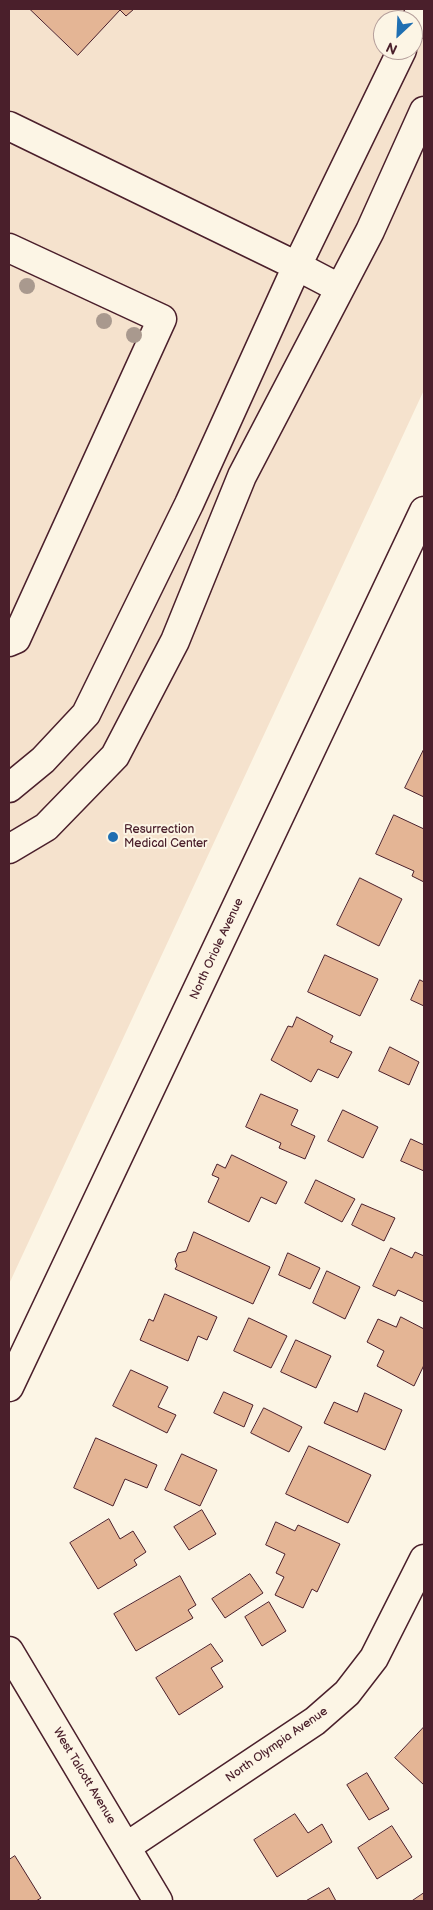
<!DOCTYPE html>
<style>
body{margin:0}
#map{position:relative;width:433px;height:1910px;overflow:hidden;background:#fcf5e5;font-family:"Balsamiq Sans",sans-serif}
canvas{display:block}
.frame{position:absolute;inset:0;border:10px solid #4a1f2b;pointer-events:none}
.north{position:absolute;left:373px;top:10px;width:50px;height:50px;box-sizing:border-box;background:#fcf5e5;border:1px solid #b59f9b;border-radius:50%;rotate:205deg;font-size:14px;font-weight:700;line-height:20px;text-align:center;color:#4a1f2b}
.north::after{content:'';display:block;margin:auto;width:18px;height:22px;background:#1f6fb2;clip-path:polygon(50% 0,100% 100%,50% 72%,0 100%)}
</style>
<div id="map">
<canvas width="433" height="1910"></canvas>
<div class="frame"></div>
<div class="north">N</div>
</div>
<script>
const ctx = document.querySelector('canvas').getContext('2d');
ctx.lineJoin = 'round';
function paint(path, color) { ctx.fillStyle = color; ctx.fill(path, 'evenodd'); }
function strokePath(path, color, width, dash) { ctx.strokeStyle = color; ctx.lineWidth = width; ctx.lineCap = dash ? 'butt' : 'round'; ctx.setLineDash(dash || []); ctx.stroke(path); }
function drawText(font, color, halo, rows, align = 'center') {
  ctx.font = font + ' "Balsamiq Sans",sans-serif'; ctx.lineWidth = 4; ctx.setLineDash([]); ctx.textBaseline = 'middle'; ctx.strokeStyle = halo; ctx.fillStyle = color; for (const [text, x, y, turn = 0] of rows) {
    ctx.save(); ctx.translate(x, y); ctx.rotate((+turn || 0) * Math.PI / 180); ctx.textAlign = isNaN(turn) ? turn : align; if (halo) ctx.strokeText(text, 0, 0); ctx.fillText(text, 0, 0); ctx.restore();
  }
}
paint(new Path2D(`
 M9,9H424V390L9,1284ZM383,20H413V50H383Z`), '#f5e2cd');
const building = new Path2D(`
 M30,9H134L126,16L120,10L78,55Z
 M424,749V797L405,788Z
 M394,815L424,829V882L412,876L414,871L376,854Z
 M360,878L402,899L379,946L337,925Z
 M325,955L378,979L360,1016L308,992Z
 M420,980L424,982V1006L411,1000Z
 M297,1017L333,1036L330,1042L352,1052L338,1078L318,1069L311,1082L271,1060L288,1026L292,1027Z
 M390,1047L419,1062L409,1085L379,1071Z
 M261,1094L298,1110L291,1125L315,1136L305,1159L279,1148L281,1143L246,1127Z
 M343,1110L378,1127L363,1158L328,1141Z
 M411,1139L424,1145V1171L401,1161Z
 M232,1155L287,1182L276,1204L261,1197L249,1222L208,1202L219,1178L212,1175L217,1164L225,1168Z
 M316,1180L355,1199L342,1222L305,1203Z
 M362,1204L395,1218L384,1241L352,1225Z
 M194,1232L270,1267L253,1304L175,1269L177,1266L175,1260L178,1253L186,1251Z
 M391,1248L412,1258L415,1252L424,1256V1302L398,1290L395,1296L373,1286Z
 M288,1253L320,1268L310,1289L279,1275Z
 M327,1271L360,1287L345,1319L313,1303Z
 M165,1294L217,1317L207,1340L198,1336L188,1361L140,1340L149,1319L153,1321Z
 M401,1317L424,1329V1365L414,1386L377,1366L384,1351L367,1342L378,1319L396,1327Z
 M249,1318L287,1336L271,1368L234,1351Z
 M296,1340L331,1356L316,1388L281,1372Z
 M131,1370L168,1387L158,1407L176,1415L167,1433L113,1406Z
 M224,1392L253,1405L244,1427L214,1413Z
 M365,1393L402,1410L385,1450L324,1423L334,1402L357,1412Z
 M264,1408L302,1427L289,1452L251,1433Z
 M96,1438L157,1465L147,1488L125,1479L113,1506L74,1488Z
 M309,1446L371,1475L348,1523L286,1494Z
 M182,1454L217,1470L200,1506L165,1490Z
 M202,1510L216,1534L189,1550L174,1527Z
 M109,1519L120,1539L133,1531L146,1552L134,1560L137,1565L98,1589L70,1543Z
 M276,1522L295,1531L298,1525L340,1544L317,1592L312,1589L303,1608L275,1595L284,1577L276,1573L285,1554L266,1545Z
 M250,1574L263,1593L225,1618L212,1599Z
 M180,1576L196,1605L188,1610L193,1618L136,1651L114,1614Z
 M269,1602L286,1631L262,1646L245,1617Z
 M211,1644L223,1661L211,1668L223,1687L179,1715L156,1678Z
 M424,1727V1785L395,1758Z
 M367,1773L389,1809L369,1820L347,1785Z
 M295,1814L308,1833L322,1824L332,1842L277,1877L254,1840Z
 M392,1826L412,1857L377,1879L358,1848Z
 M15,1856L41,1898L36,1901H9V1860Z
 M329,1888L336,1901H306Z
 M424,1893V1901H412Z`);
paint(building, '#e4b595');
strokePath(building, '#4a1f2b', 1);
const minor = new Path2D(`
 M413,27L421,9
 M9,126L297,266L339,288
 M9,248L162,319L16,639L9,642
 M9,788L43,760L86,714L189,504L297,266L402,50
 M9,849L46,827L115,756L175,641L242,476L370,231L424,111
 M9,1387L424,511
 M9,1651L158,1901
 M126,1847L315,1721L347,1693L374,1658L424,1559`);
strokePath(minor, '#4a1f2b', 31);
strokePath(minor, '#fcf5e5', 28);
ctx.fillStyle = '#a9998e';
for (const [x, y] of [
 [27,286],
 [104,321],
 [134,335]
]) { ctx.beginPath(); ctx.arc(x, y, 8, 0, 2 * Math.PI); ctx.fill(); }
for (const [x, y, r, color] of [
 [113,837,6,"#1f6fb2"]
]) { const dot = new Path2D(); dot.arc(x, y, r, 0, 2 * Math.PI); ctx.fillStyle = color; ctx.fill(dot); strokePath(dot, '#fcf5e5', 2); }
drawText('12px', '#4a1f2b', '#fcf5e5', [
 ["Resurrection",124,830],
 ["Medical Center",124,844]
], 'left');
drawText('12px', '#4a1f2b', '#fcf5e5', [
 ["North Oriole Avenue",217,949,-65],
 ["North Olympia Avenue",277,1745,-35],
 ["West Talcott Avenue",84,1776,59]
]);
</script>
